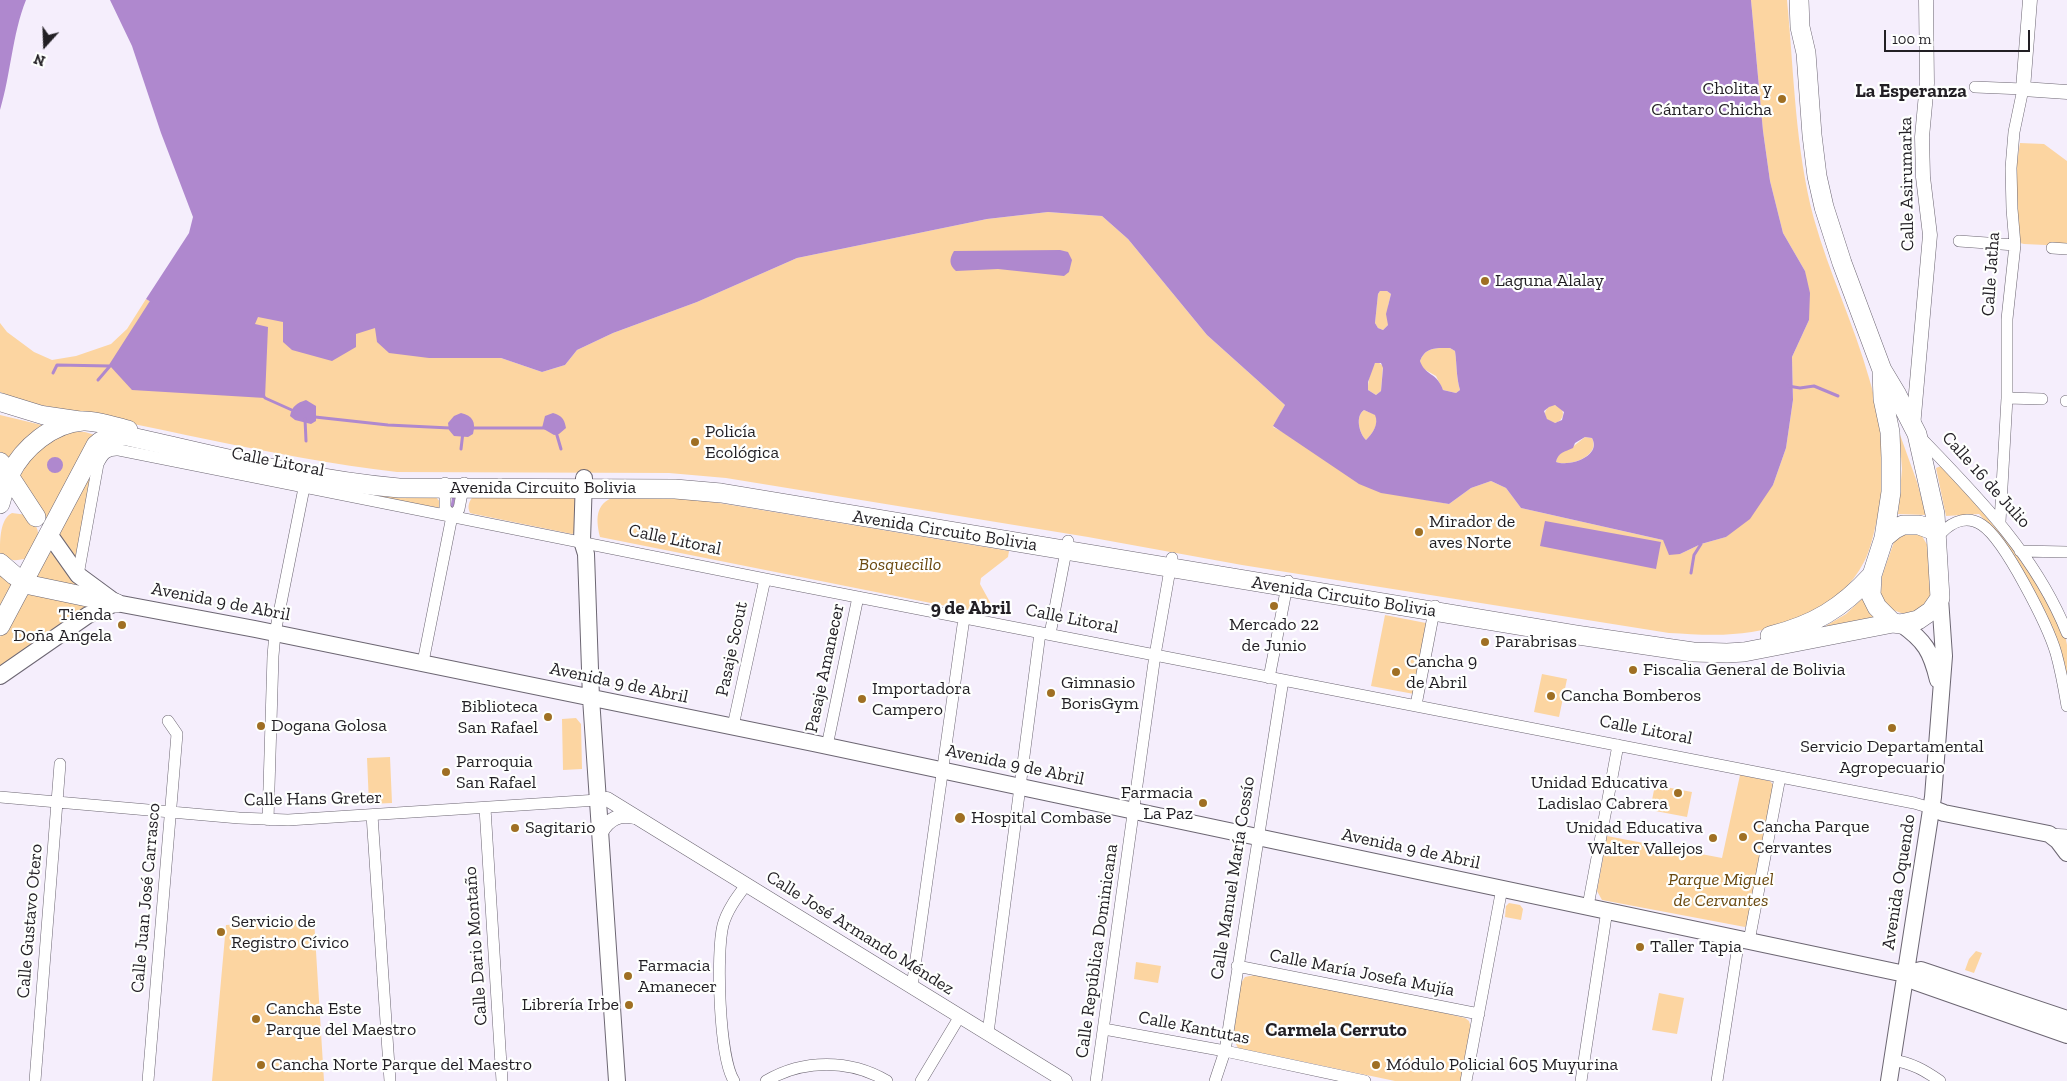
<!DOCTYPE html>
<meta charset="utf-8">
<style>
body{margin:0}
#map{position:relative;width:2067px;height:1081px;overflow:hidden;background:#f5eefc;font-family:"Zilla Slab",serif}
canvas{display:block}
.north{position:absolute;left:20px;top:20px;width:50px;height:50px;-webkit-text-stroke:4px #fefffe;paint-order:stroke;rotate:200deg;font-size:14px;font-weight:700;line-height:20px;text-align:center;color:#221f24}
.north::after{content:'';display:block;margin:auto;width:18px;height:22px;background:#221f24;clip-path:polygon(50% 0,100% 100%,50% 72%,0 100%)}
.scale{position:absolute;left:1884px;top:30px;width:146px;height:22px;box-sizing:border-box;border:2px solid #221f24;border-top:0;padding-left:6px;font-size:15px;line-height:18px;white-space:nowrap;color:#221f24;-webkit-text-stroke:4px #fefffe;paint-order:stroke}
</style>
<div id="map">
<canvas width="2067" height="1081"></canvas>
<div class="north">N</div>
<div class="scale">100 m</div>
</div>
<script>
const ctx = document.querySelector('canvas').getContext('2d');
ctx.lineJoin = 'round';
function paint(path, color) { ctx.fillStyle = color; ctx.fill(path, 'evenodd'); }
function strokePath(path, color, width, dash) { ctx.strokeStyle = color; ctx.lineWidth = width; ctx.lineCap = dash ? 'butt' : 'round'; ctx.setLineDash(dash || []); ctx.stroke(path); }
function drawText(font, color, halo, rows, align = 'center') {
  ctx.font = font + ' "Zilla Slab",serif'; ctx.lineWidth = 4.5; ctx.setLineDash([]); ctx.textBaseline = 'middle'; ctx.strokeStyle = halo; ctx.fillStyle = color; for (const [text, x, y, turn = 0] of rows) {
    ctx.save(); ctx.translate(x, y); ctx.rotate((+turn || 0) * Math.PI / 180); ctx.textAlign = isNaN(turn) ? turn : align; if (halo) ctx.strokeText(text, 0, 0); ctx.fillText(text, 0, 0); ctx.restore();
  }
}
paint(new Path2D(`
 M1751,0H1787C1794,72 1795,148 1814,219C1829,273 1854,324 1869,378C1883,425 1888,476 1876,524C1873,536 1870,551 1864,562C1841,608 1782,631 1733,634C1712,636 1690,634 1669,633L1242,565L1088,537L726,478L669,473L397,472C271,457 149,425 25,402L0,392V323L7,332L34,352L52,360L76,356L111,344L127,329L146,299L151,302L217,215L283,322V342L330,300L429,358H501L542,372L565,365L577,350L613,333L697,302L797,258L987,219L1048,212L1102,216L1128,239L1207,335L1285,405L1273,427L1416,498L1449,504L1471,488L1491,481L1506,488L1521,508L1663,540L1680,554L1701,544L1726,537L1773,485L1786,448L1793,400L1792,357L1809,320L1805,271L1783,233L1770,181L1763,131Z
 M2020,143L2044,144L2067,161V246L2024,244L2020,243L2018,238L2016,169Z
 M1380,291H1387L1391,294L1388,306V325L1383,330L1378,328L1375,323L1378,294Z
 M1439,348H1450L1455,351C1457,365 1456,377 1460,390L1456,393L1443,390L1436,376L1422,368L1420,361C1424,351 1429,349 1439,348Z
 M1378,362L1383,366L1381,391L1376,395L1368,390C1368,380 1370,371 1375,363Z
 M1545 414a9 9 0 1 1 18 0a9 9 0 1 1-18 0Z
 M1364,410L1376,415C1379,424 1373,433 1366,440C1359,433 1355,416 1364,410Z
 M0,415L50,427L9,467L0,454Z
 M67,431L85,432L98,436L48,527L13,475L28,456Z
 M1899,432L1917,482L1926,515L1898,514L1902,469Z
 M1585,437L1592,438C1601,456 1570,467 1556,462L1557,457L1565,449H1570Z
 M108,441L435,496L441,503V508L384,499L107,447L75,564L55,534Z
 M1941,466C1981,509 2019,552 2048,603C2056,616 2065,631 2067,645C2067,656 2067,668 2067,679L1992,528L1979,514L1946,516L1936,468Z
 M579,495L576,532L572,534L474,514L470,513C467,506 469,502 473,496Z
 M619,495L701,500L1009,551L1008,557L981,578L980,584L996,613V616L600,537C595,516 596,502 619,495Z
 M12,513L27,515C45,533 38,538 27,558C17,561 8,562 0,554C0,539 0,519 12,513Z
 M1906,533H1915L1922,536L1929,548L1931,595L1926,605L1911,613H1901L1893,610L1883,600L1881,594L1882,576L1894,542Z
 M51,542L102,597L32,582Z
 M0,571L15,585L0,615Z
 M25,588L99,604L0,671V637Z
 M1863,598L1869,613L1874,617L1824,627L1846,614Z
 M1385,615L1426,623L1414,694L1371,686Z
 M1542,674L1567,679L1559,717L1534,712Z
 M576,718L581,724L582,769L563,770L562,719Z
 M390,757L392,803L369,804L367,758Z
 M1740,775L1770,781L1774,786L1747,924L1745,927L1602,900L1597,891L1607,836L1722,858Z
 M1655,785L1692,792L1687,817L1650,810Z
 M1509,903L1520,905L1523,909L1521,920L1505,917L1506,906Z
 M314,919L324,1081H212L226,925Z
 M1976,951L1982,953L1974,973L1965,970L1969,959Z
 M1136,962L1161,966L1158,983L1134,979Z
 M1255,975L1407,1004L1465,1018L1469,1021L1471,1028L1461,1081H1395L1238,1048L1233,1038L1241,983L1245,977Z
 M1659,993L1684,998L1677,1034L1652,1030Z`), '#fcd5a1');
paint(new Path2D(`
 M0,0H26C12,35 11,74 0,110Z
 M110,0H1751L1763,131L1770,181L1783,233L1805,271L1810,293L1809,320L1792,357L1793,400L1786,448L1773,485L1750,519L1726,537L1701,544L1680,554L1669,555L1663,540L1521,508L1506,488L1491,481L1471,488L1449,504L1381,493L1359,484L1273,426L1285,405L1207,335L1128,239L1102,216L1048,212L987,219L797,258L697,302L613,333L577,350L565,365L542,372L501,358H429L389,353L377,342L375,328L356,334V347L332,361L292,350L283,342V322L258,317L255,324L268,327L265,398L132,390L110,366L151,302L146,299L189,233L193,217L161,133L132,46ZM1380,291H1387L1391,294L1386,314L1388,325L1383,330L1378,328L1375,323L1378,294ZM1439,348H1450L1455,351C1457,365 1456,376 1460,390L1456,393L1443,390C1437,372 1425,376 1420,361C1424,351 1429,349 1439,348ZM1375,363H1381L1383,368L1381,391L1376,395L1368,390V382ZM1555,405L1564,412L1562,420L1555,423L1547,419L1544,411L1549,407ZM1364,410L1375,415C1379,424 1373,433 1366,440C1359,433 1355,416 1364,410ZM1585,437L1592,438C1602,456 1570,467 1556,462C1558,452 1565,452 1573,448L1575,443Z
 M1060,250L1068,252L1072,260L1069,272L1064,276L998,269L956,271C949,265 949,259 954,251Z
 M306,400L316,406V421L311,424L295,420L290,416C292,406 297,403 306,400Z
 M461,413C473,416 476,422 473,434L468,437L454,436L449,430L448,423L454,416Z
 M553,413C562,416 564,418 566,428L559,434L554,435L542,428L545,416Z
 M47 465a8 8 0 1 1 16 0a8 8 0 1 1-16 0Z
 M1545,521L1661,542L1656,569L1540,546Z`), '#af88ce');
strokePath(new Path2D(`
 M53,373L57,365L110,366
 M98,380L110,366L151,302
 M1788,386L1800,388L1814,386L1838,396
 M263,395L265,398L294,411
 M315,417L388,425L450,428
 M305,419L306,441
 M471,428H545
 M556,432L561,449
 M461,449L463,432
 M452,507L454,495
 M1691,573L1694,555L1701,544L1700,542`), '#af88ce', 3);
const minor = new Path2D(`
 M1975,87L2023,89L2014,132L2011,168L2012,209L2015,245L2007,319V398L2000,522
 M1959,241L2015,245
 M2052,248L2067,249
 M2007,398L2042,399
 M2066,401H2067
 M1919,436C1976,495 2036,555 2067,633
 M445,483V508L452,516
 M1936,539C1947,525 1964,513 1982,525C2005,540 2048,626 2056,653C2061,671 2064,688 2067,706
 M2020,551L2067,552
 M78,575L98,464C103,454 107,449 119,450C334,494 550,534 765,579L1914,803L1931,808
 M1050,634L1068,541
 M423,662L452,516L459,509L464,483
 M1269,678L1288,581
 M1416,705L1435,606
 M733,726L765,579
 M827,746L858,597
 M0,797L239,818L288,820L598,800
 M485,808L502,1081
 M372,815L390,1081
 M268,820L273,656L275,633L304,488
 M2049,834L2067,835
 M1588,906L1618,745
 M1749,941L1780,777
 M1237,966L1479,1014
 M912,987L964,618
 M1104,1029L1225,1051L1365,1081
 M988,1033L1040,633
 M1892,1060C1912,1063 1924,1070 1940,1081
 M35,1081L60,764
 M148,1081L177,734L168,721
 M734,1081C719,1057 716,953 723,925C727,910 737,897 746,885
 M766,1081C803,1059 850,1059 887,1081
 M921,1081L960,1016
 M1096,1081L1155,655L1172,558
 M1215,1081L1225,1051L1283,680
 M1466,1081L1502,888
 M1581,1081L1607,910
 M1717,1081L1739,939`);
const tertiary = new Path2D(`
 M2030,0L2023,89L2067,92
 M1913,427L1930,235L1923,177L1922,137L1927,83L1926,0
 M598,800L607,799L1065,1081
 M601,832C610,818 619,814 635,817`);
const secondary = new Path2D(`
 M584,478L582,541L586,554L591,698L617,1081
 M49,534L78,575L116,603L255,629L813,743L1905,974L1921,970L2067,1019
 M1901,624C1925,641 1931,651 1938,680
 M0,676L88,615L116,603
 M1931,808L1944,813L2049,834L2058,841L2067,853
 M1905,974L1916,982L2067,1035
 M1889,1081L1933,797L1944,656L1940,598`);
const primary = new Path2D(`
 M0,402L42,415L83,421`);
const trunk = new Path2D(`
 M1799,0L1800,27L1806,53L1812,135L1817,176L1824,207L1842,263L1882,370L1897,395L1917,434L1935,514L1940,598L1931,611L1918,620L1901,624L1893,623L1877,607L1871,595L1872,575L1884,538L1895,529L1903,525H1919L1935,531
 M1882,371L1883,399L1890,432L1891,458V492L1884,538
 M0,462L36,517
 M0,504C3,494 5,483 10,474C23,448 52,423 83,421C95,420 116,427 128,430
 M0,563L14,575L30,585L116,603
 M0,626L96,445C106,436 114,435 127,436C217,456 307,480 399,488L675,489L721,493L1577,635L1693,652L1727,653L1744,652L1893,623
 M1770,636C1814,625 1842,608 1872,575`);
strokePath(minor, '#6c6672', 12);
strokePath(tertiary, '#6c6672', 15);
strokePath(secondary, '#6c6672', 18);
strokePath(primary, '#6c6672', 19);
strokePath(trunk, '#6c6672', 20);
strokePath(minor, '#fff', 11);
strokePath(tertiary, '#fff', 14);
strokePath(secondary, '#fff', 16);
strokePath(primary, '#fff', 18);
strokePath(trunk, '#fff', 19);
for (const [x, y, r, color] of [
 [1782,99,5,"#9f6f23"],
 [1485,281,5,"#9f6f23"],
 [695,442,5,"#9f6f23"],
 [1419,532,5,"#9f6f23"],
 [1274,606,5,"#9f6f23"],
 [122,625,5,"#9f6f23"],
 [1485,642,5,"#9f6f23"],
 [1633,670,5,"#9f6f23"],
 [1396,672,5,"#9f6f23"],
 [1051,693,5,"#9f6f23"],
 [1551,696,5,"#9f6f23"],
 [862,699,5,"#9f6f23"],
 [548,717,5,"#9f6f23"],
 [261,726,5,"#9f6f23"],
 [1892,728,5,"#9f6f23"],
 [446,772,5,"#9f6f23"],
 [1678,793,5,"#9f6f23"],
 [1203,803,5,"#9f6f23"],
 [960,818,6,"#9f6f23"],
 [515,828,5,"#9f6f23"],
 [1743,837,5,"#9f6f23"],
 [1713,838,5,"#9f6f23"],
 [221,932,5,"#9f6f23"],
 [1640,947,5,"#9f6f23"],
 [628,976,5,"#9f6f23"],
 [629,1005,5,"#9f6f23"],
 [256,1019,5,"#9f6f23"],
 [261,1065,5,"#9f6f23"],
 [1376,1065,5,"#9f6f23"]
]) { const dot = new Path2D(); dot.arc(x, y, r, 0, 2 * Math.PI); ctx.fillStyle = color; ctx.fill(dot); strokePath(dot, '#fefffe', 2); }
drawText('18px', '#221f24', '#fefffe', [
 ["Cholita y",1772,89,"right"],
 ["Cántaro Chicha",1772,110,"right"],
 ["Laguna Alalay",1495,281],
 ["Policía",705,432],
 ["Ecológica",705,453],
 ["Mirador de",1429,522],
 ["aves Norte",1429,543],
 ["Tienda",112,615,"right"],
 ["Doña Angela",112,636,"right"],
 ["Mercado 22",1274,625,"center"],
 ["de Junio",1274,646,"center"],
 ["Parabrisas",1495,642],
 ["Cancha 9",1406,662],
 ["de Abril",1406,683],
 ["Fiscalia General de Bolivia",1643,670],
 ["Gimnasio",1061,683],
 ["BorisGym",1061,704],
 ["Importadora",872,689],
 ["Campero",872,710],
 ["Cancha Bomberos",1561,696],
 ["Biblioteca",538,707,"right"],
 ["San Rafael",538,728,"right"],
 ["Dogana Golosa",271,726],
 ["Servicio Departamental",1892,747,"center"],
 ["Agropecuario",1892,768,"center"],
 ["Parroquia",456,762],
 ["San Rafael",456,783],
 ["Unidad Educativa",1668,783,"right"],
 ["Ladislao Cabrera",1668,804,"right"],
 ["Farmacia",1193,793,"right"],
 ["La Paz",1193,814,"right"],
 ["Hospital Combase",971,818],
 ["Cancha Parque",1753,827],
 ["Cervantes",1753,848],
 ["Sagitario",525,828],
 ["Unidad Educativa",1703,828,"right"],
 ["Walter Vallejos",1703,849,"right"],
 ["Servicio de",231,922],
 ["Registro Cívico",231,943],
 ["Taller Tapia",1650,947],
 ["Farmacia",638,966],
 ["Amanecer",638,987],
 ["Librería Irbe",619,1005,"right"],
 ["Cancha Este",266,1009],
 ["Parque del Maestro",266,1030],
 ["Cancha Norte Parque del Maestro",271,1065],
 ["Módulo Policial 605 Muyurina",1386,1065]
], 'left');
drawText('18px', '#221f24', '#fefffe', [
 ["Calle Asirumarka",1907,184,-91],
 ["Calle Jatha",1991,274,-86],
 ["Calle Litoral",278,462,11],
 ["Calle 16 de Julio",1986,480,48],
 ["Avenida Circuito Bolivia",543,488],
 ["Avenida Circuito Bolivia",945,531,9],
 ["Calle Litoral",675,540,12],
 ["Avenida Circuito Bolivia",1344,597,9],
 ["Avenida 9 de Abril",221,602,11],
 ["Calle Litoral",1072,619,11],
 ["Pasaje Scout",732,649,-78],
 ["Pasaje Amanecer",825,668,-78],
 ["Avenida 9 de Abril",619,683,12],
 ["Calle Litoral",1646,730,11],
 ["Avenida 9 de Abril",1015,765,12],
 ["Calle Hans Greter",313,799,-1],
 ["Avenida 9 de Abril",1411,849,12],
 ["Calle Manuel María Cossío",1233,878,-81],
 ["Avenida Oquendo",1899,882,-81],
 ["Calle Juan José Carrasco",146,898,-85],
 ["Calle Gustavo Otero",30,921,-85],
 ["Calle José Armando Méndez",860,933,32],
 ["Calle Dario Montaño",476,946,-94],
 ["Calle República Dominicana",1097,951,-82],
 ["Calle María Josefa Mujía",1362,973,11],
 ["Calle Kantutas",1194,1028,11]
]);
drawText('italic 18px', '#6a480e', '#fefffe', [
 ["Bosquecillo",900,565],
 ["Parque Miguel",1721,880],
 ["de Cervantes",1721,901]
]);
drawText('bold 19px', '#221f24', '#fefffe', [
 ["La Esperanza",1911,92],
 ["9 de Abril",971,609],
 ["Carmela Cerruto",1336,1031]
]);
</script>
